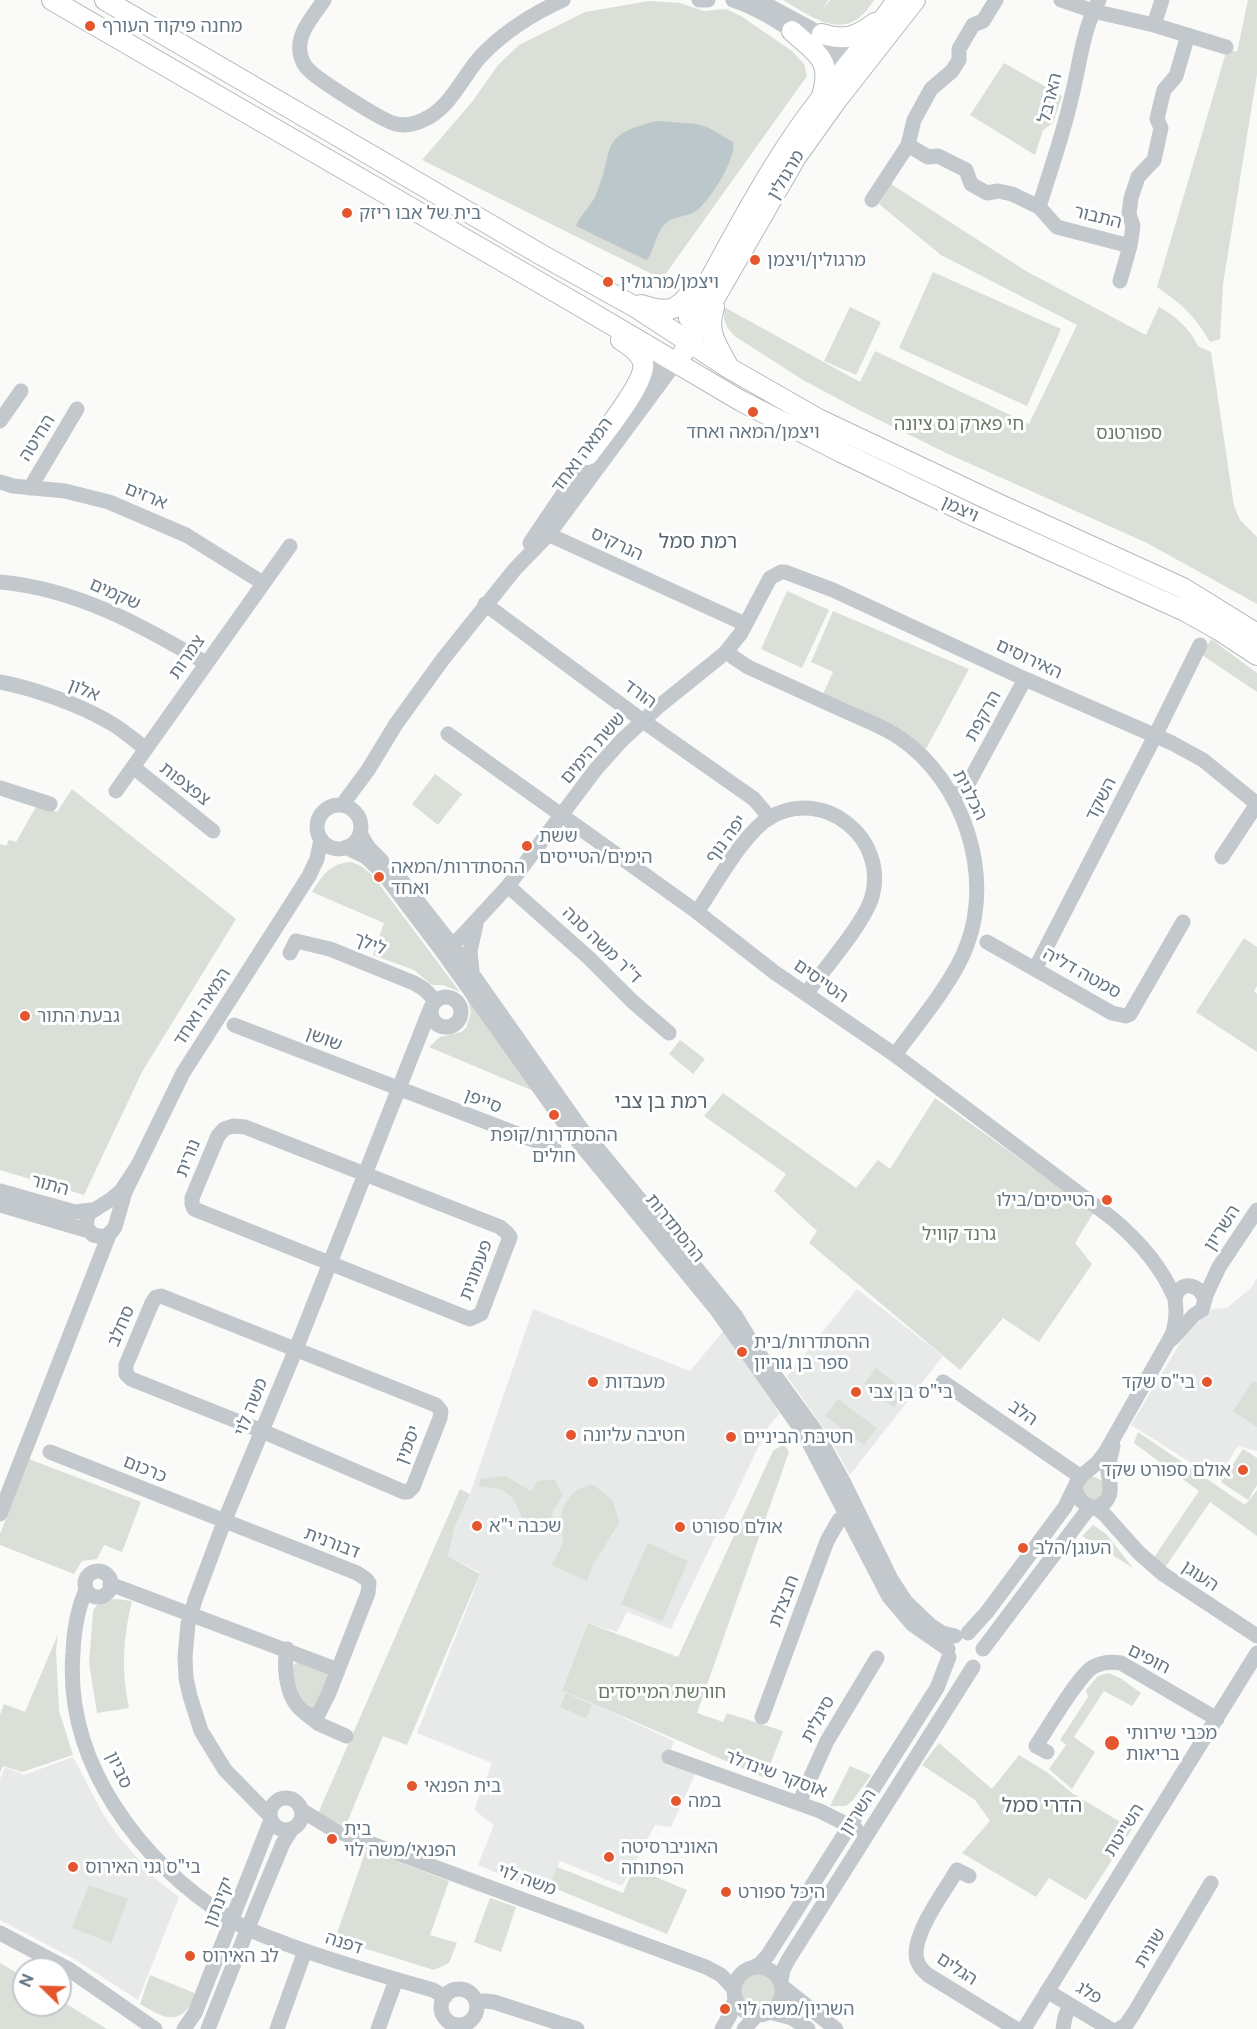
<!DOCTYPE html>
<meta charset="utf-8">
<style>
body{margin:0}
#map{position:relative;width:1257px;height:2029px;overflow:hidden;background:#fafaf8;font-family:"Public Sans",sans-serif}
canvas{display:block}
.north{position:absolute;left:12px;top:1957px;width:60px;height:60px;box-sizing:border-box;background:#fff;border:2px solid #c1c8cd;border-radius:50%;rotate:293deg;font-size:16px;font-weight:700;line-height:24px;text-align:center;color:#657683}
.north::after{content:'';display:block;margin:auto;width:21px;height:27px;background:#e4572e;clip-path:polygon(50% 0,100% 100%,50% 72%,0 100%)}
</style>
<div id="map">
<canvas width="1257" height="2029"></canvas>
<div class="north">N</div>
</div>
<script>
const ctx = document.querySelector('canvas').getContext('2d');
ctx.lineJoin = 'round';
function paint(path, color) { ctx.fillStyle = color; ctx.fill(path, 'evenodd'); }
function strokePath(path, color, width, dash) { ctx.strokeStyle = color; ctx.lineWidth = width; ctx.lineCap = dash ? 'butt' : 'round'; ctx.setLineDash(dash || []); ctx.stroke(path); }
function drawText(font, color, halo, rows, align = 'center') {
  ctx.font = font + ' "Public Sans","Noto Sans Hebrew",sans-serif'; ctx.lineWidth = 6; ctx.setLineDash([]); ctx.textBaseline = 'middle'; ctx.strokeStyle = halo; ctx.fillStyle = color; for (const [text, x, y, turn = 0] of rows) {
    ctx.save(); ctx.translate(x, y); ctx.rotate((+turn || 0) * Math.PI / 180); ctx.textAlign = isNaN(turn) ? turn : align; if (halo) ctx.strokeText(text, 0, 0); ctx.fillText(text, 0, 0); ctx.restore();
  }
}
paint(new Path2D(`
 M1257,1278V1451L1238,1446L1217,1479L1131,1425L1183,1338L1212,1309L1227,1308L1251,1288Z
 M857,1289L943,1356L850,1475L826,1432L787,1376Z
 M533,1309L690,1371L724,1330L766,1388L779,1414L768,1427L671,1629L627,1612L617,1632L588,1623L562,1689L674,1741L666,1765L696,1772L671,1827L655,1825L622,1886L560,1861L545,1893L478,1865L494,1825L474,1810L492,1763L417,1733L481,1573L448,1556L455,1528L470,1494Z
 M73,1757L103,1814L119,1837L156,1879L179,1897L138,2000L76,1960L0,1920V1779L5,1767L24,1775Z`), '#e8e9e9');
paint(new Path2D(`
 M783,0H828L822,10L830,0H874C870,5 867,11 862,15C838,39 806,13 783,0Z
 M1248,0H1257V74L1223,284L1220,339L1210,342C1194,315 1183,305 1157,287L1227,49L1237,52Z
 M649,1L680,3L704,11L726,9L741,16L792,51L804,64L807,76L662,279L422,160L472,102L498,65L519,45L585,12Z
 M1004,63L1062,96L1053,123L1043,130L1035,155L970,115Z
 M891,184L1026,271L1146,335L1159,307C1176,316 1189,328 1198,346L1211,352L1234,506L1240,520L1257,537V604L1147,543L946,453L861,411L803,380L736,337C725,327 723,321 724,307L860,382L875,351L1029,424L1077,325L941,255L879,204Z
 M933,272L1061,329L1027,406L899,348Z
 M850,307L881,322L856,375L824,361Z
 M787,591L829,610L802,668L761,649Z
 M833,611L969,669L926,749L897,728L823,694L833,672L811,662Z
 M1211,639L1257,673V692L1202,655Z
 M435,774L462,794L438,825L412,804Z
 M72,789L236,919L142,1072L84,1195L0,1170V844L6,846L9,840L16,842L37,805L57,812Z
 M351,862L361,866L373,876L460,992L443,985H432L414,970L373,955L384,923L312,892C322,876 330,863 351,862Z
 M1244,938L1257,947V986L1254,991L1257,994V1052L1196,1012Z
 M467,998L538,1093L429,1047L440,1037L461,1032L466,1028L471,1013Z
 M680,1040L705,1059L693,1074L669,1054Z
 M723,1093L856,1188L878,1160L890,1169L935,1098L1094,1212L1075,1243L1092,1264L1039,1342L1003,1318L960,1370L809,1243L817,1231L774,1191L786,1174L704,1116Z
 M876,1368L906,1392L894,1408L864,1384Z
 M1253,1381L1257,1383V1427L1233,1411Z
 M838,1399L877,1428L864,1445L825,1416Z
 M1138,1432L1245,1505L1257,1490V1536L1210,1502L1164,1569L1153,1559L1199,1491L1134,1443Z
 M784,1444L789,1452L697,1713L723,1722L727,1713L783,1731L765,1778L562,1690L588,1623L678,1657L773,1451Z
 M1243,1449L1257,1458V1485L1248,1500L1221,1482Z
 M29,1459L141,1502L122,1552L104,1545L97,1559L82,1561L74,1574L0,1545V1534Z
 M505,1476L531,1491L538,1481L554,1479L563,1495L552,1513L554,1520L550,1527H542L522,1518C517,1505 513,1493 498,1489C492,1487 486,1488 479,1486L480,1479Z
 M1090,1477H1095L1102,1481L1105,1489L1099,1500L1084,1498L1082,1484Z
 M594,1485L613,1501L619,1523L593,1565L587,1581L551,1565C556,1557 562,1549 563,1539C563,1533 561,1526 561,1520C562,1501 575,1486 594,1485Z
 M460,1489L470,1494L455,1527L448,1556L480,1574L407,1745L383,1736L346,1825L316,1818Z
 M1093,1525L1106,1534L1133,1568L1082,1536Z
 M648,1543L688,1561L662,1621L621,1604Z
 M116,1599L132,1601C123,1637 121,1671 129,1708L97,1713L89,1663L93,1612C97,1601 106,1601 116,1599Z
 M58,1634L56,1651L59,1711L73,1755L22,1772L3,1766L0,1773V1715L4,1704L25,1712Z
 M297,1662L329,1674V1679L313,1709L300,1700L290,1668Z
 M1108,1673L1120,1678L1141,1693L1132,1706L1104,1691L1074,1737L1095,1752L1072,1789L1049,1769L1066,1745L1060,1740L1088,1697L1086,1690L1098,1676Z
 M566,1693L592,1705L586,1718L560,1707Z
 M939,1743L992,1789L1019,1755L1048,1773L1072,1793L1132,1829L1086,1900L1049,1878L1036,1897L962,1853L990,1821L975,1800L922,1765Z
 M850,1766L871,1775L853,1800L846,1806H830Z
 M366,1850L449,1881L430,1935L457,1943L449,1963L434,1970L335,1939Z
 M557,1867L623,1893L634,1868L687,1890L667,1934L549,1886Z
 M89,1885L128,1899L111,1943L72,1928Z
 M490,1898L516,1907L501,1952L474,1942Z
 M0,1963L24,1977V2005H60V2000L107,2029H0Z
 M738 1991a20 20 0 1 1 40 0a20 20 0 1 1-40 0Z
 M150,1975L197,1994C180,2027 167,2020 140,2004Z`), '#dadfd7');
paint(new Path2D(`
 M658,121L696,124L707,127L733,142C737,158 710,201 696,211C687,217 673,216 666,223C657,231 655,246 649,257L646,260L576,226C581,214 591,206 596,195C616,148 596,135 658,121Z`), '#bbc7cb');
const major = new Path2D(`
 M52,0L575,303L741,401L841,452L974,516L1185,611L1219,630L1257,655
 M105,0L540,254L637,308L729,368L818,419L996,503L1183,588L1257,634
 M792,31C817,54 833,59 822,96
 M822,34C846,41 856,37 875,23
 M641,305C671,315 678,310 696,286
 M714,307C706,333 716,343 728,366
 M689,318C723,256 756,191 797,131C828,86 866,46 897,0
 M683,353L796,157L836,101L915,0
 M588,455C600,438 647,382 643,363C641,353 629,345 621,340`);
strokePath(major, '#b5babe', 22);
strokePath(new Path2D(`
 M324,0C314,15 297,33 300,52C301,60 305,67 311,72C322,82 384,122 396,124C405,126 415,124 423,120C450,109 462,77 481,56C504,32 532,14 563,0
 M699,0H708
 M733,0C777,14 813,51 857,66
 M758,0L851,50L857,54L861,62
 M996,0L983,21L973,25L959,49V60L952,71L931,89L914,120L908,145L928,157L938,156L966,170L971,184L987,193L998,191L1012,194L1039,207L1057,227L1130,246
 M1061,0L1093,11L1154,25L1226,47
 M1154,25L1162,0
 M872,200L908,145
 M1039,207C1050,171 1063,135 1071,99C1080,65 1082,31 1099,0
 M1120,281L1130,246L1133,226L1129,214L1131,198L1138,177L1154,160L1161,128L1157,119L1160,106L1164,90L1176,76L1188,35
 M640,389L665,356
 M0,421L21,391
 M0,482L13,486L65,491L109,502L186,535L263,583
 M30,488L77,409
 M540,533L554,537L745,624
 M530,543L594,448
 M0,582C77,589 141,625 206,663
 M485,604L643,721L754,799L770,818
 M728,650L733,657L748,667C781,682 814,697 847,712C865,720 884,727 900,738C963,781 994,874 967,945C954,981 918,1023 895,1055
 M0,682C33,688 80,705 109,722C122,729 134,740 146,749
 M448,734L697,912L774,972L895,1055L1113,1219C1139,1241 1162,1267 1175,1299
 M133,767L213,831
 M0,788L50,804
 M116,791L290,546
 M952,797L963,790L968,784L1025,679
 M342,805L368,770L396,724L443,659L515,569L548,535L676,362
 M317 827a22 22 0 1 1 44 0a22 22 0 1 1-44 0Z
 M360,833L368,847L382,861
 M346,847L366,857L383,873L442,951L572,1134L716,1309L805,1435L889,1597L912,1624L948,1649
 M1222,857L1257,804
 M401,880L452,945L580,1127L735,1315L757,1351L814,1429L844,1483L891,1579L906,1602L930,1625L942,1633L955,1636
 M508,886L589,958L633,1002L669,1033
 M697,912C715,886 743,834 769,818C823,785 891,839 871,900C861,927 824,969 806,994
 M987,942L1112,1013L1126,1016L1130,1014L1183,922
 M442,951L460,938L508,886L596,769L622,740L658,707L725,653L741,633L770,578L781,572H785L833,590L1025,679L1172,743L1203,760L1257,804
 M290,953L296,941L330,949L414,983L424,989L436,1001
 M1035,969L1155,736L1200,645
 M472,971L470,951L476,924
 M431 1012a15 15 0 1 1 30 0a15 15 0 1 1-30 0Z
 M234,1025L554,1148
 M233,1126L245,1127L500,1227L507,1233L510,1237L481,1314L470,1319L194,1209L192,1204V1198L218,1136L224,1129Z
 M138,1165L121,1191L110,1200L88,1214L86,1227L93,1235L105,1237L112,1231L115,1227L125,1192L183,1073L309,876L317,859L321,839
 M0,1191L75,1212L91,1210
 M0,1205L89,1231
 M161,1296L436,1405L441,1411L440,1418L413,1487L408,1492H404L262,1431L131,1379L126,1374V1365L152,1303L156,1297Z
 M1172,1339L1194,1315L1202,1310L1206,1295L1219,1267L1257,1210
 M943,1382L1081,1477
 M50,1452L357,1573L366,1579L369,1583L368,1593L329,1693L318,1715L313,1716C287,1709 283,1671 287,1649
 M1075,1487C1076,1504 1098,1516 1108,1498C1113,1489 1108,1479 1108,1470C1109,1462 1111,1454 1113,1446
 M1095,1507L1105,1515L1139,1553L1163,1574L1257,1636
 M0,1514L109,1235
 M85 1584a13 13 0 1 1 26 0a13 13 0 1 1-26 0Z
 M110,1584L338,1670
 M86,1590C77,1610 74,1630 73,1652C64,1764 141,1863 232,1920C248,1931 268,1937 286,1944C334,1962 384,1976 433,1990L445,1997
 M968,1633L987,1612L1065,1507L1079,1478L1097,1463L1105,1453L1172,1335C1175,1327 1176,1319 1176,1310C1176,1305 1174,1300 1176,1295C1183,1279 1201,1286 1205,1300
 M983,1649L1086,1512L1092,1507
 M305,1713L319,1724L346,1736
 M762,1717L827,1541L839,1520L854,1511
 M1047,1752L1036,1746C1048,1728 1078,1676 1093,1667C1102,1662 1110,1661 1121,1663L1217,1719
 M669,1757L820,1811L856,1829
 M270 1814a16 16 0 1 1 32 0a16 16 0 1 1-32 0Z
 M799,1803L827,1741L877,1658
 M301,1810L334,1830L706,1967L721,1975L734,1989
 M270,1816L225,1770L201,1731L190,1696L186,1678L185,1657L188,1624L195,1600L224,1522L296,1349L431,1007
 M969,1876L957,1870C945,1891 910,1936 917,1960C919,1967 923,1971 928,1975L1016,2029
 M0,1933L70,1970L155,2029
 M734 1991a24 24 0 1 1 48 0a24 24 0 1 1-48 0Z
 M754,1967L760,1964L768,1955L937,1688L949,1657
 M781,1981L783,1970L788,1960L973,1667
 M782,1986L836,2029
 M441 2007a18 18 0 1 1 36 0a18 18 0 1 1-36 0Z
 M1047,1991L1110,2029
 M476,2002L485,2001L494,2002L577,2029
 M770,2012L792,2018L808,2029
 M184,2029L195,2013L271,1820
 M208,2029L256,1908L283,1843L292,1829
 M277,2029L305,1951
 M378,2029L396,1980
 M722,2029L730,2015L735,1999
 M744,2029L757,2015
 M1024,2029L1257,1653
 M1063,2029L1065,2017L1070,2005
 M1119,2029L1126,2025L1134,2013L1211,1883`), '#c3c8cc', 15);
strokePath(major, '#fff', 20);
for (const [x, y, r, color] of [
 [90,26,6,"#e4572e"],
 [347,213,6,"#e4572e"],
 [755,260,6,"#e4572e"],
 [608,282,6,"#e4572e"],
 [753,412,6,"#e4572e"],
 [527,846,6,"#e4572e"],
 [379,877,6,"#e4572e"],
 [25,1016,6,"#e4572e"],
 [554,1115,6,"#e4572e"],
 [1107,1200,6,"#e4572e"],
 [742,1352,6,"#e4572e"],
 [593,1382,6,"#e4572e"],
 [1207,1382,6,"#e4572e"],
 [856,1392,6,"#e4572e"],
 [571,1435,6,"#e4572e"],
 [731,1437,6,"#e4572e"],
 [1243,1470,6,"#e4572e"],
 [477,1526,6,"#e4572e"],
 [680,1527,6,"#e4572e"],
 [1023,1548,6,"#e4572e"],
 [1112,1743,8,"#e4572e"],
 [412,1786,6,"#e4572e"],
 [676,1801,6,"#e4572e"],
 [332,1839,6,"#e4572e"],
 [609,1857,6,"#e4572e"],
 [73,1867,6,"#e4572e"],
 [726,1892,6,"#e4572e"],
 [190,1956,6,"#e4572e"],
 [725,2009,6,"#e4572e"]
]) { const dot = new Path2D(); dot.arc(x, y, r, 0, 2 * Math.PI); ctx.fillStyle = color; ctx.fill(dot); strokePath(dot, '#fff', 2); }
drawText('18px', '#657683', '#fff', [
 ["מחנה פיקוד העורף",102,26],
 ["בית של אבו ריזק",359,213],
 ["מרגולין/ויצמן",767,260],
 ["ויצמן/מרגולין",620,282],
 ["ויצמן/המאה ואחד",753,432,"center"],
 ["ששת",539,836],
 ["הימים/הטייסים",539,857],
 ["ההסתדרות/המאה",391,867],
 ["ואחד",391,888],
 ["גבעת התור",37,1016],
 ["ההסתדרות/קופת",554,1135,"center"],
 ["חולים",554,1156,"center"],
 ["הטייסים/בילו",1095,1200,"right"],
 ["ההסתדרות/בית",754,1342],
 ["ספר בן גוריון",754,1363],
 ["מעבדות",605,1382],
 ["בי\"ס שקד",1195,1382,"right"],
 ["בי\"ס בן צבי",868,1392],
 ["חטיבה עליונה",583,1435],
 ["חטיבת הביניים",743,1437],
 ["אולם ספורט שקד",1231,1470,"right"],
 ["שכבה י\"א",489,1526],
 ["אולם ספורט",692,1527],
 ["העוגן/הלב",1035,1548],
 ["מכבי שירותי",1126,1733],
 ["בריאות",1126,1754],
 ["בית הפנאי",424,1786],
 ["במה",688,1801],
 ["בית",344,1829],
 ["הפנאי/משה לוי",344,1850],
 ["האוניברסיטה",621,1847],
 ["הפתוחה",621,1868],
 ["בי\"ס גני האירוס",85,1867],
 ["היכל ספורט",738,1892],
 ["לב האירוס",202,1956],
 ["השריון/משה לוי",737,2009]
], 'left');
drawText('18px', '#657683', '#fff', [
 ["הארבל",1050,98,-76],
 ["מרגולין",786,175,-59],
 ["התבור",1098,217,14],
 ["החיטה",37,438,-58],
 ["המאה ואחד",582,455,-53],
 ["ארזים",146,496,22],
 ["ויצמן",960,509,25],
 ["הנרקיס",617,544,25],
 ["שקמים",115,594,24],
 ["צמרות",187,657,-55],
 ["האירוסים",1029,659,25],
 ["אלון",84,690,22],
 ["הורד",640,694,36],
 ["הרקפת",983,716,-61],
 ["ששת הימים",593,748,-49],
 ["צפצפות",185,784,38],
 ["הכלנית",970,795,63],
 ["השקד",1101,799,-63],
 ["יפה נוף",726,839,-53],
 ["לילך",370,944,21],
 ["ד\"ר משה סנה",602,945,44],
 ["סמטה דליה",1082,973,29],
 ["הטייסים",821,981,35],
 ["המאה ואחד",202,1007,-57],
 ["שושן",324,1039,21],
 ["סייפן",483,1101,21],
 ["נורית",188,1158,-68],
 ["התור",50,1185,15],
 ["ההסתדרות",675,1228,51],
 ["השריון",1222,1228,-57],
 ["פעמונית",476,1270,-69],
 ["סחלב",121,1326,-67],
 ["משה לוי",251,1407,-68],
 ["הלב",1023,1413,35],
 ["יסמין",408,1445,-69],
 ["כרכום",145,1469,22],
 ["דבורנית",332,1543,21],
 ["העוגן",1200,1576,34],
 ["חבצלת",784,1601,-69],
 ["חופים",1149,1659,27],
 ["סיגלית",818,1719,-61],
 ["סביון",119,1770,65],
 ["אוסקר שינדלר",776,1774,20],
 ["השריון",858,1812,-57],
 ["השייטת",1124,1830,-58],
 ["משה לוי",527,1880,20],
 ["יקינתון",219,1902,-68],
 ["דפנה",344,1943,18],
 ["שונית",1150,1948,-59],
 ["הגלים",957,1969,33],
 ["פלג",1089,1993,31]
]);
drawText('18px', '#687a64', '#fff', [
 ["חי פארק נס ציונה",959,424],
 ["ספורטנס",1129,433],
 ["גרנד קוויל",959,1234],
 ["חורשת המייסדים",662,1692]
]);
drawText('20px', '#57646e', '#fff', [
 ["רמת סמל",698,542],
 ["רמת בן צבי",661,1102],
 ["הדרי סמל",1042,1806]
]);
</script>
